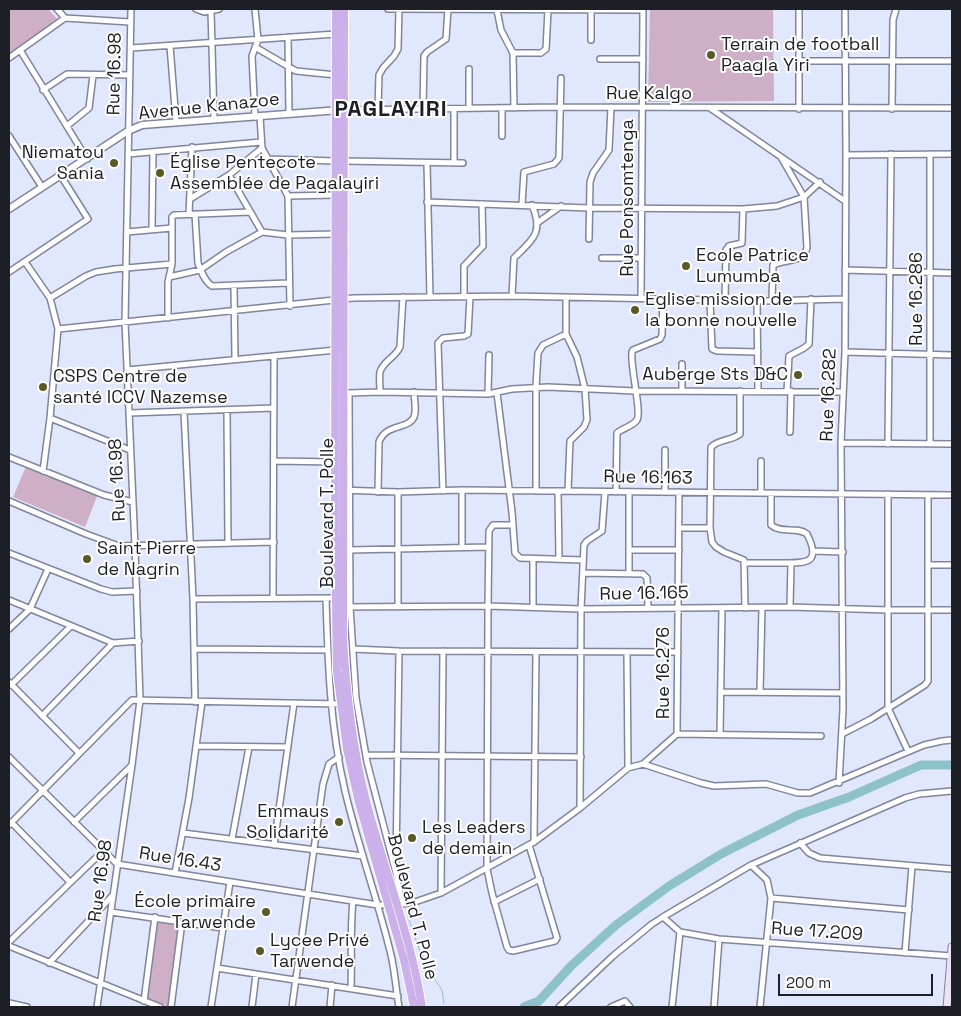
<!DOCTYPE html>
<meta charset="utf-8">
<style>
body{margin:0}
#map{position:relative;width:961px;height:1016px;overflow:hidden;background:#e1e8fd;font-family:"Space Grotesk",sans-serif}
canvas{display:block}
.frame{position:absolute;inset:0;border:10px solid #1d1f27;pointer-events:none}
.scale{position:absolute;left:778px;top:974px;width:155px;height:22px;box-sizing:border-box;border:2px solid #1d1f27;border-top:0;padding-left:6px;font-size:15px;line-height:18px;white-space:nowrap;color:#1d1f27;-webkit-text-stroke:4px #fff;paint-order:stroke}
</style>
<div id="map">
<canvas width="961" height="1016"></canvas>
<div class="frame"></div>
<div class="scale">200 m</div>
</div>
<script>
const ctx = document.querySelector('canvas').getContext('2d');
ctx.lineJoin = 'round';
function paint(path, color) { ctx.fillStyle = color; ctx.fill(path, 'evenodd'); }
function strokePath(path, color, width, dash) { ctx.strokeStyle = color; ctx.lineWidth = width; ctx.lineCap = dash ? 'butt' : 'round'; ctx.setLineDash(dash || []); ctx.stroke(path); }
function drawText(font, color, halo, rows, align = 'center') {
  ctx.font = font + ' "Space Grotesk",sans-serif'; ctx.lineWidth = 4; ctx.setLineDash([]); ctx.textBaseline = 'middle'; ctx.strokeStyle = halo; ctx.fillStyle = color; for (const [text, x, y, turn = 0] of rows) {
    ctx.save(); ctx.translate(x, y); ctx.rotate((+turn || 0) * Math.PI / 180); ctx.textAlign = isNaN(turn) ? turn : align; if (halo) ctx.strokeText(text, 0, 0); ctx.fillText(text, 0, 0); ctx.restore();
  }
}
paint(new Path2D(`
 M9,9H48L57,19L9,54Z
 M650,9H773L774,101L648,102Z
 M27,464L98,494L85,527L13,497Z
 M158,921L179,924L169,1007L148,998Z`), '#ceafc5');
strokePath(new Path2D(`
 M407,914L424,963L442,990L444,1004`), '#8ec2ca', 1);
strokePath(new Path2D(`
 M524,1007L539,1001L571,966L616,925L669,886L721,854L798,815L849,797L921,765H952`), '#8ec2ca', 9);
const minor = new Path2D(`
 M57,9L65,18
 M196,9L204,12L219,9
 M255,9L258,40L252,56L255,117
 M388,9L643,10
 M497,10L501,30L513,53L514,108
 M211,11L214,119
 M288,37L289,114
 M591,40V10
 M170,46L176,121
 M255,47L296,71L336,75
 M131,48L336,34
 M20,50L87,159
 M513,53H541L546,49L548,10
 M9,58L65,18L130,22
 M600,59H643
 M799,61H952
 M469,69V108
 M43,90L67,74L130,75
 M710,108L845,201
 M378,109L379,75L383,68L394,56L398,49L399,9
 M423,109L424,56L427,52L446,39L448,9
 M454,109V163
 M799,109V9
 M892,109L893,20L896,9
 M345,110L560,107L952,108
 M260,117L262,148L288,196L290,306
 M67,126L89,108L93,75
 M9,136L42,187
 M502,136V108
 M128,154L261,142
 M930,154V444
 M846,155L952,154
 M267,159L336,161
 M345,161L463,163
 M427,163L430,297
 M229,175L262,232
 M288,196L336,195
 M190,199L229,175L262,148
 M427,202L589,208L743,209L777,206L804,197L781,157
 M522,204L524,172L554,164L559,158L561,78
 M189,214L192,147
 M195,214L198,263C201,271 205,282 212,286L288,283
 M537,223L561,206
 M152,229L153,152
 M127,232L172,228
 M589,239L590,182L593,173L609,150L611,107
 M602,258H641
 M25,262L50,298L58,329L50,418L43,471
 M172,264V217L174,215L250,212
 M845,270L952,273
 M9,272L88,219L61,176
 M169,277L200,270L226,252L262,232L288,235L336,234
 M234,285L235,359
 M512,296L514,258C533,239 544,233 532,205
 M464,297V266L483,246L482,204
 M50,298L86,276L96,272L115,269L172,264L168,282V318
 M566,298V334L577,357L585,389L587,420L584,427L570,441L568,491
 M641,298L643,9
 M710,300L712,349L717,351L758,352
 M725,300L726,250L729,246L742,243L743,209
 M772,300L773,265C785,259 803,263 807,248L804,197L820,182
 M757,301L758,391
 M58,329L353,298L512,296L764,301L845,299
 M845,352L952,355
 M682,364V391
 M127,370L336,350
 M740,391V434C731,441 719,439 711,447L710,528L712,542L716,547L724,552L744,560L745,608
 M787,391L789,356L804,348L809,344L811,299
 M380,392C380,386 379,377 380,372C383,361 395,358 400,347L403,297
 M348,393L380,392L488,394L512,389L548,387L635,391L842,392
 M349,393L350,607L356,698L367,762L396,873L402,904
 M497,393L512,512L515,553L520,558L583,560
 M488,394L489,355
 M227,410L228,542
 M184,412L193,599L195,702
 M129,413L274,408
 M50,418L130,450
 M790,432L791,391
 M841,443L952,444
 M888,444L891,154
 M9,457L104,495L133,502
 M274,461L335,462
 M340,490L398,492L462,490L952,495
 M443,491L438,343L443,338L464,336L468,334L470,297
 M536,491V387L538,353L543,345L566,334
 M558,491L559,559
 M378,492L379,442C386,423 408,430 414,417C417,410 414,399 414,392
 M616,492L617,433C623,428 633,426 637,420C642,412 630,367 632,352L633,350L660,339L662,335L663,298
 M665,492V450
 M761,493V461
 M888,494V708L908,751
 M9,501L86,534L119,546L274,542
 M512,525H493L489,531L488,606L487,869L492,893L507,947L509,950L513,951L555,941L557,938L529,845
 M679,528H710
 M462,547V490
 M349,550L489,547
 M629,550H679
 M813,551L843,552
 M9,553L101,589L112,592L137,591
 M533,559V607
 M745,563C757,563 770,563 782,563C806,563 822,564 807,534C797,526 781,534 771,525V493
 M928,565H952
 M583,573L643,574L647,578L648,607
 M629,573V492
 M273,598L274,357
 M193,599L335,598
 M326,599C328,663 330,727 345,791C358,846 378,900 391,955C395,972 396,990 399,1007
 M9,600L113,643L139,641
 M340,607L488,606L581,609L790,607L888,610H952
 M398,607V492
 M790,607L791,563
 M9,629L30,609L48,569
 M195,649L327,650
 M353,649L399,651L678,652
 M627,652L628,768
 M9,682L79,753
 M11,685L71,626
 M721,692L843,693
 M760,692L762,608
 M42,716L113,643
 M677,734L679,492
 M842,734L871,719L925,685L928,681V495
 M720,735L722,608
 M196,746L288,747
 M366,755L581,757
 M9,757L117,864L378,905H396L415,902L441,893L534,842L580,808L628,768L643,764L677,734L821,736
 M643,764L701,783L714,786L766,784L798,793H810L924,745L942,741L952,740
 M839,783L843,709L841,443L845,352L846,155L845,9
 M580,808L581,609L584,545L587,541L602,531L605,492
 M11,822L70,882
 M74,822L132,765
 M9,825L132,700L340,704
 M183,833L363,856
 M232,839L249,747
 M534,842L536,652
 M800,843L809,853L820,858L952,869
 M274,845L294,703
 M396,865L399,651
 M751,865L767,880L771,898L760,1007
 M175,873L189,798L202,702
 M441,893L443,651
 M771,898L909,910
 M494,902L540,879
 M111,912L223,928
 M663,917L680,932L719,939L952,956
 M9,942L103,851
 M9,946L160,1007
 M905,953L912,866
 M49,963L113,895
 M217,968L398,996
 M351,988C352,959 350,930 353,901
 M144,1001L155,917
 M9,1003L27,1007
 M97,1007L132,765L140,700L135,547L125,322L131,9
 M171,1007L182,922
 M211,1007L230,882
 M252,1007L256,974
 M292,1007L323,784L329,764L339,757
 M330,1007L332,985
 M559,1007L613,956L652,924L663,917L751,865L905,798L919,794L952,791
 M611,1007L625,1001L630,1007
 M672,1007L680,932
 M714,1007L719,939`);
const tertiary = new Path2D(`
 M9,209L128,131L142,125L340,110`);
const secondary = new Path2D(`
 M947,1007L952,947`);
const trunk = new Path2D(`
 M336,9L335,534L337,671L347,749L359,803L404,960L414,1007
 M344,9L343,638C346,692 352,745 365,797C383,867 411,936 422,1007`);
strokePath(minor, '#80869a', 8);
strokePath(tertiary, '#80869a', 9);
strokePath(secondary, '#80869a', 9);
strokePath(trunk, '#fff', 10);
strokePath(minor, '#fff', 5);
strokePath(tertiary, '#fff', 6);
strokePath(secondary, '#ece2f7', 7);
strokePath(trunk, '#cbb0ea', 8);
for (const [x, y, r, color] of [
 [711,55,5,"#595a27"],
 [114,163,5,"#595a27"],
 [160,173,5,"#595a27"],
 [686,266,5,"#595a27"],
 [635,310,5,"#595a27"],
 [798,375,5,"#595a27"],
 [43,387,5,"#595a27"],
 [87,559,5,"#595a27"],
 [339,822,5,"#595a27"],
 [412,838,5,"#595a27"],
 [266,912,5,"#595a27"],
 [260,951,5,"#595a27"]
]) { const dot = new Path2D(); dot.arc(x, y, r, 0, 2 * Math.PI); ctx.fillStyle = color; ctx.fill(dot); strokePath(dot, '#fff', 2); }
drawText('18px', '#1d1f27', '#fff', [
 ["Terrain de football",721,45],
 ["Paagla Yiri",721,66],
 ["Niematou",104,153,"right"],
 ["Sania",104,174,"right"],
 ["Église Pentecote",170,163],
 ["Assemblée de Pagalayiri",170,184],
 ["Ecole Patrice",696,256],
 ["Lumumba",696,277],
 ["Eglise mission de",645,300],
 ["la bonne nouvelle",645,321],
 ["Auberge Sts D&C",788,375,"right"],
 ["CSPS Centre de",53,377],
 ["santé ICCV Nazemse",53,398],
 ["Saint Pierre",97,549],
 ["de Nagrin",97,570],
 ["Emmaus",329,812,"right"],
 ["Solidarité",329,833,"right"],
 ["Les Leaders",422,828],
 ["de demain",422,849],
 ["École primaire",256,902,"right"],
 ["Tarwende",256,923,"right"],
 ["Lycee Privé",270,941],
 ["Tarwende",270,962]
], 'left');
drawText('18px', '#1d1f27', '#fff', [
 ["Rue 16.98",115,74,-89],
 ["Rue Kalgo",649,94],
 ["Avenue Kanazoe",209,107,-6],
 ["Rue Ponsomtenga",628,198,-90],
 ["Rue 16.286",917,299,-90],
 ["Rue 16.282",829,395,-88],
 ["Rue 16.163",648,478,1],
 ["Rue 16.98",118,480,-93],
 ["Boulevard T. Polle",328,513,-90],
 ["Rue 16.165",644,594,-1],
 ["Rue 16.276",664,673,-90],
 ["Rue 16.43",180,860,9],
 ["Rue 16.98",101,881,-82],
 ["Boulevard T. Polle",412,907,75],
 ["Rue 17.209",817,932,4]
]);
ctx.letterSpacing = '1px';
drawText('bold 22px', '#1d1f27', '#fff', [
 ["PAGLAYIRI",391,110]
]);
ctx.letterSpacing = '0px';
</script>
